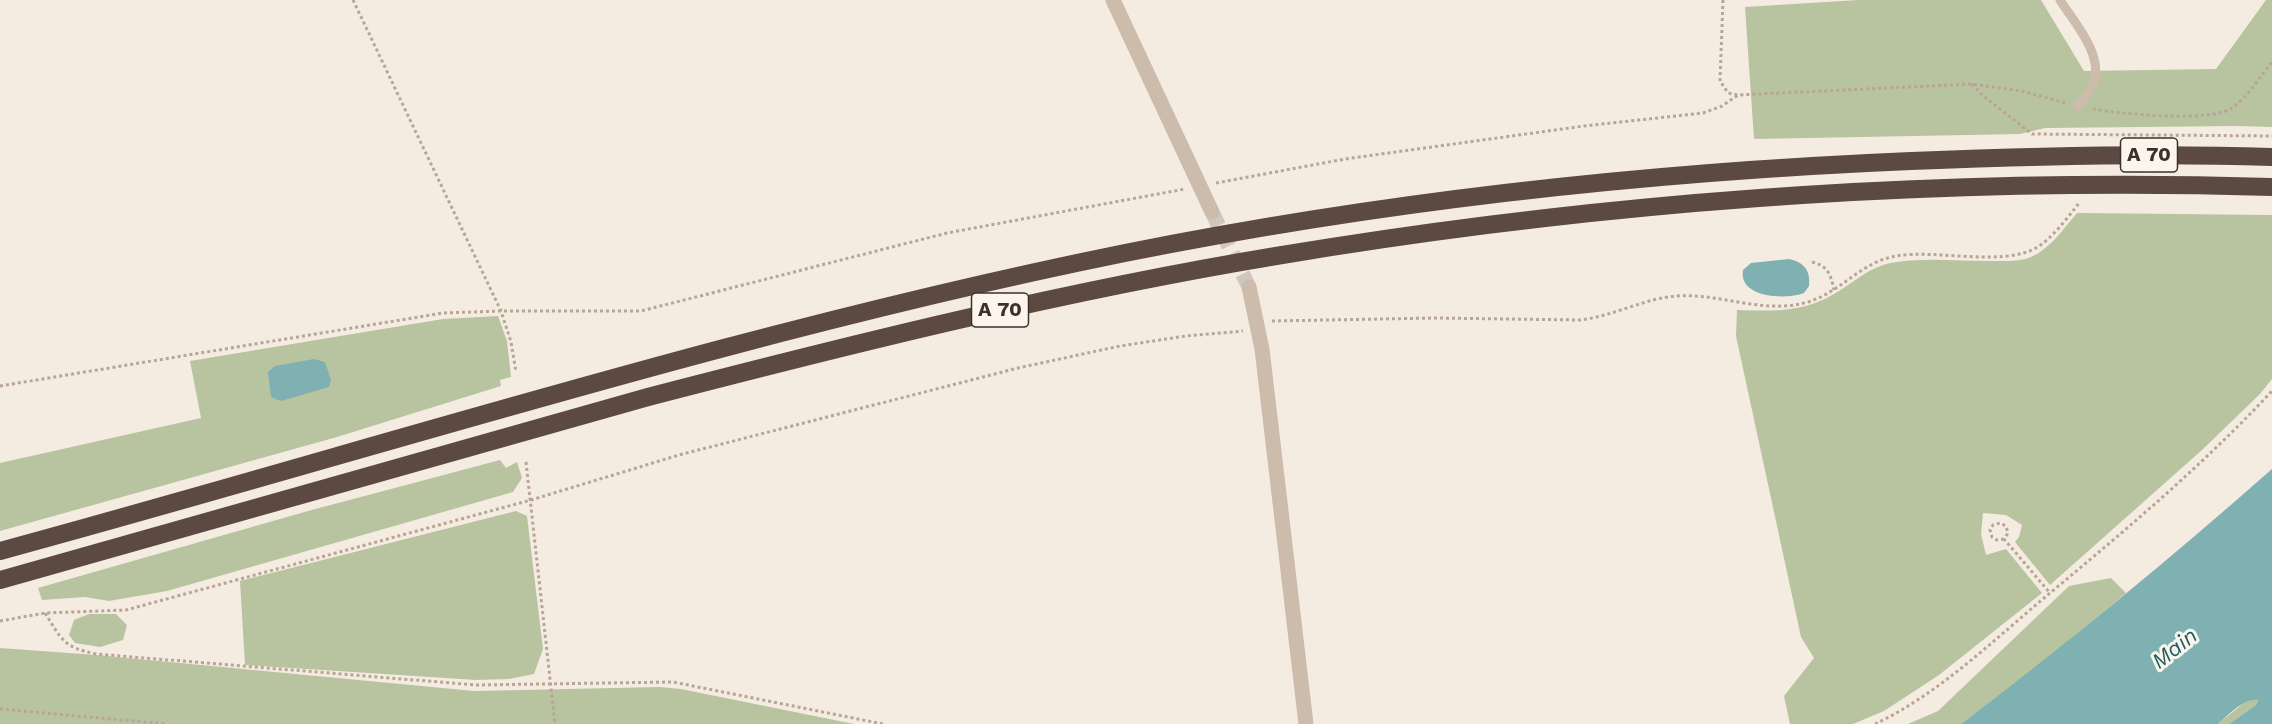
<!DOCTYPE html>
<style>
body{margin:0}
canvas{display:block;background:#f4ebe1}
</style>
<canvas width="2272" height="724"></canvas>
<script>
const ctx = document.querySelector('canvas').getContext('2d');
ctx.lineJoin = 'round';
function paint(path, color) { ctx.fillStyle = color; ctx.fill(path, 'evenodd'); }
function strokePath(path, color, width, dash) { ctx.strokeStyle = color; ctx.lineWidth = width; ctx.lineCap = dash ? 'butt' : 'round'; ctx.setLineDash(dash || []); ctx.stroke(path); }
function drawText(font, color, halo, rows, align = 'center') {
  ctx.font = font + ' "Work Sans",sans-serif'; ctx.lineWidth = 6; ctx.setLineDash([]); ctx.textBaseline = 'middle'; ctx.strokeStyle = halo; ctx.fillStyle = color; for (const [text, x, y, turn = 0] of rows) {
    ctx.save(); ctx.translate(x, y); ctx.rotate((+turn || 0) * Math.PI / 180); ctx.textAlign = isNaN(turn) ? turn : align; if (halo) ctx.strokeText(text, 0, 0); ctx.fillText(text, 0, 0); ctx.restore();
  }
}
paint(new Path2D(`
 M1859,0H2041L2084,71L2216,69L2266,0H2272V127L2237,126L2045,128L2020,134L1754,139L1745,7Z
 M2077,213L2272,215V379L2260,394L2202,450L2050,585L2015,542L2019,537L2022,525L2006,515L1983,513L1981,534L1986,555L2006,549L2042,593L1939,675L1884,711L1853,724H1790L1784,696L1814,658L1801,637L1736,336L1737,310C1772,311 1802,313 1834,294C1853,283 1868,268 1890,263C1922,257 1957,261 1990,261C2003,261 2019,262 2031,257C2050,249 2064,228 2077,213Z
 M498,316L507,341L511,377L500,380L501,386L337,437L0,531V463L201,418L190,361L443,319Z
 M500,460L506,468L517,462L522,478L513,492L167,591L109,601L85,597L42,600L38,588L308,511Z
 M516,511L527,516L543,649L534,674L509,679L476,680L245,665L240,581Z
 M2111,578L2126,593L2047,659L1961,724H1908L1938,711L2069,586Z
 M89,614H116L127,625L123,640L100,647L75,643L69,635L74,620Z
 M0,648L96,655L474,691L660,687L681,689L854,724H0Z
 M2254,699L2258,700L2256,705L2229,724H2218L2246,701Z`), '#b8c4a0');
paint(new Path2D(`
 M1789,259C1804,262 1811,271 1809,286L1804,293C1786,300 1738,298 1743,270L1751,263Z
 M314,359L325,362L331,380L329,387L281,401L271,397L268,372L275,366Z
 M2272,469V724H2229L2256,705L2258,700C2243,698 2229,715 2218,724H1961C2068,643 2171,558 2272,469Z`), '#7fb0b2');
strokePath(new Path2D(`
 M1212,212L1249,287`), '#cfc6bd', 15, [15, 8]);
strokePath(new Path2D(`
 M353,0L501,311L511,342L516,372
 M1723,0L1720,81L1728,93L1738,95L1972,84L2021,91L2066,103
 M1972,84L1981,94L2032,134L2272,136
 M2093,109C2122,114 2209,123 2232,108C2248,97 2260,76 2272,62
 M1216,183L1345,159L1584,126L1703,113L1722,106L1738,95
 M1812,262C1828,266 1831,275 1834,290
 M1272,321L1436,318L1580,320C1614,316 1645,298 1677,296C1721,293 1764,315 1808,302C1841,292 1861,262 1896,256C1936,249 2001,267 2036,248C2053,238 2067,218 2080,202
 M0,386L443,313L501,311H641L947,233L1185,189
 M526,462L555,724
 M2004,539L1997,540L1992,537L1990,530L1993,525L2000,523L2006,526L2008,533L2004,539L2050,593
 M45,613C62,640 63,647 96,654L476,685L673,682L883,724
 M0,621L45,613L126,610L531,500L679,455L1018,368L1120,346L1186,336L1243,331
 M0,709L167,724
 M1875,724C1939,694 1996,638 2050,593C2127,529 2204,464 2272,391`), '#b9a596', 3, [3, 3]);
strokePath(new Path2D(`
 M2060,0C2074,22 2103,54 2094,82C2091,91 2084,99 2078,106`), '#cdbbac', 9);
strokePath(new Path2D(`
 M1113,0L1212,212
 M1249,287L1262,349L1306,724`), '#cdbbac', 15);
strokePath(new Path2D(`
 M0,551C375,449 744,330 1125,253C1384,201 1648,172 1911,161C2031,156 2152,153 2272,157
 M0,580L648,397C856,343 1065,291 1276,256C1605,201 1939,177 2272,187`), '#5c4a42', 18);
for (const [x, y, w] of [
 [2149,155,57],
 [1000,310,57]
]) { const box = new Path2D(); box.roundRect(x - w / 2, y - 17, w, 34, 4.5); ctx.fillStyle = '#fbf5ee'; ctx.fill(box); strokePath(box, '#3b302b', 1.5); }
drawText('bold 20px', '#3b302b', null, [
 ["A 70",2149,155],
 ["A 70",1000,310]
]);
drawText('italic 22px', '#1f5a5e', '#fbf5ee', [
 ["Main",2175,649,-38]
]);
</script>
